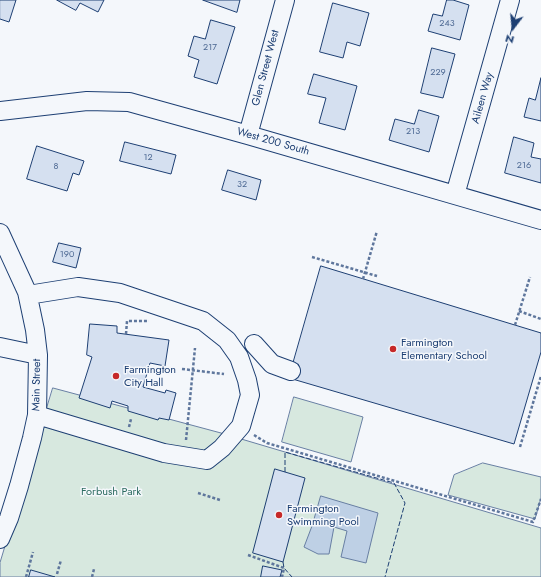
<!DOCTYPE html>
<style>
body{margin:0}
#map{position:relative;width:541px;height:577px;overflow:hidden;background:#f4f7fb;font-family:Jost,sans-serif}
canvas{display:block}
.north{position:absolute;left:493px;top:8px;width:40px;height:40px;-webkit-text-stroke:3px #f4f7fb;paint-order:stroke;rotate:196deg;font-size:11px;font-weight:700;line-height:16px;text-align:center;color:#1d3f73}
.north::after{content:'';display:block;margin:auto;width:14px;height:18px;background:#1d3f73;clip-path:polygon(50% 0,100% 100%,50% 72%,0 100%)}
</style>
<div id="map">
<canvas width="541" height="577"></canvas>
<div class="north">N</div>
</div>
<script>
const ctx = document.querySelector('canvas').getContext('2d');
ctx.lineJoin = 'round';
function paint(path, color) { ctx.fillStyle = color; ctx.fill(path, 'evenodd'); }
function strokePath(path, color, width, dash) { ctx.strokeStyle = color; ctx.lineWidth = width; ctx.lineCap = dash ? 'butt' : 'round'; ctx.setLineDash(dash || []); ctx.stroke(path); }
function drawText(font, color, halo, rows, align = 'center') {
  ctx.font = font + ' Jost,sans-serif'; ctx.lineWidth = 3; ctx.setLineDash([]); ctx.textBaseline = 'middle'; ctx.strokeStyle = halo; ctx.fillStyle = color; for (const [text, x, y, turn = 0] of rows) {
    ctx.save(); ctx.translate(x, y); ctx.rotate((+turn || 0) * Math.PI / 180); ctx.textAlign = isNaN(turn) ? turn : align; if (halo) ctx.strokeText(text, 0, 0); ctx.fillText(text, 0, 0); ctx.restore();
  }
}
const green = new Path2D(`
 M53,388L221,433L541,528V577H0V563Z
 M294,397L363,417L351,462L282,442Z
 M483,463L541,477V498L535,519L448,495L454,475Z`);
paint(green, '#d7e8df');
strokePath(green, '#687fa3', 1);
const water = new Path2D(`
 M321,496L378,513L366,563L341,557L347,531L334,527L329,554H318L304,547L312,526Z`);
paint(water, '#bed0e5');
strokePath(water, '#687fa3', 1);
const building = new Path2D(`
 M0,0H16L9,22L0,19Z
 M57,0H104L98,12L80,3L76,10Z
 M203,0H240L237,12Z
 M447,0H453L469,5L460,40L428,31L433,14L442,16Z
 M333,3L369,13L360,46L347,42L343,58L320,52Z
 M211,20L235,27L217,84L194,77L199,60L188,56L194,36L205,39Z
 M432,48L455,54L443,98L421,93Z
 M314,74L357,86L345,130L319,123L326,98L308,94Z
 M541,78V121L524,117L529,98L535,100Z
 M419,110L439,116L429,152L389,140L395,119L414,124Z
 M514,137L534,143L531,157L541,159V183L505,173Z
 M125,142L176,155L171,174L120,161Z
 M37,146L84,161L79,175L73,173L67,191L27,179Z
 M228,170L261,180L256,200L222,190Z
 M59,243L81,248L76,268L53,262Z
 M321,266L541,333V352L514,444L289,378Z
 M90,324L117,326V333L169,340L165,366L150,363L143,387L165,393L166,390L176,393L169,420L159,418L158,420L128,411V406L112,401L110,408L79,398L92,357L87,355Z
 M275,469L305,478L283,562L253,553Z
 M263,566L282,570L280,577H261Z
 M31,570L55,577H29Z`);
paint(building, '#d5e0f0');
strokePath(building, '#1d3f73', 1);
const minor = new Path2D(`
 M0,111L87,101L129,102L248,135L541,220
 M248,135L285,0
 M455,195L510,0
 M0,233L27,292L35,330L38,355L37,415L32,438L19,486L9,518L0,539
 M28,295L78,287L120,293L203,321L227,340L239,357L247,380L250,395L241,426L222,448L207,460L164,453L37,415
 M254,344L272,364L291,371
 M0,347L38,355`);
strokePath(minor, '#1d3f73', 20);
strokePath(new Path2D(`
 M312,257L377,276
 M363,279L377,231
 M519,311L541,319
 M515,325L530,277
 M126,334L127,321H149
 M182,369L224,374
 M129,427L131,419
 M254,435L267,443L533,522L541,499
 M186,440L195,348
 M520,447L541,376
 M198,493L220,500
 M248,555L284,568L282,577
 M57,574L61,560
 M26,577L33,552
 M92,577L94,569`), '#5e769c', 2.5, [3, 2]);
strokePath(minor, '#f4f7fb', 18);
strokePath(new Path2D(`
 M285,472V452L394,483L405,503L385,577
 M283,562L284,568L292,577`), '#1d3f73', 1, [5, 2]);
for (const [x, y, r, color] of [
 [393,349,4,"#c62828"],
 [116,376,4,"#c62828"],
 [279,515,4,"#c62828"]
]) { const dot = new Path2D(); dot.arc(x, y, r, 0, 2 * Math.PI); ctx.fillStyle = color; ctx.fill(dot); strokePath(dot, '#f4f7fb', 1.5); }
drawText('9px', '#4b6792', null, [
 ["243",447,24],
 ["217",210,48],
 ["229",438,73],
 ["213",413,132],
 ["12",148,158],
 ["216",524,166],
 ["8",56,167],
 ["32",242,185],
 ["190",67,255]
]);
drawText('11px', '#1d3f73', '#f4f7fb', [
 ["Glen Street West",266,68,-75],
 ["Aileen Way",483,98,-74],
 ["West 200 South",273,142,16],
 ["Main Street",37,385,-89]
]);
drawText('11px', '#1d3f73', '#f4f7fb', [
 ["Farmington",401,343],
 ["Elementary School",401,356],
 ["Farmington",124,370],
 ["City Hall",124,383],
 ["Farmington",287,509],
 ["Swimming Pool",287,522]
], 'left');
drawText('11px', '#2c6c60', '#f4f7fb', [
 ["Forbush Park",111,492]
]);
</script>
